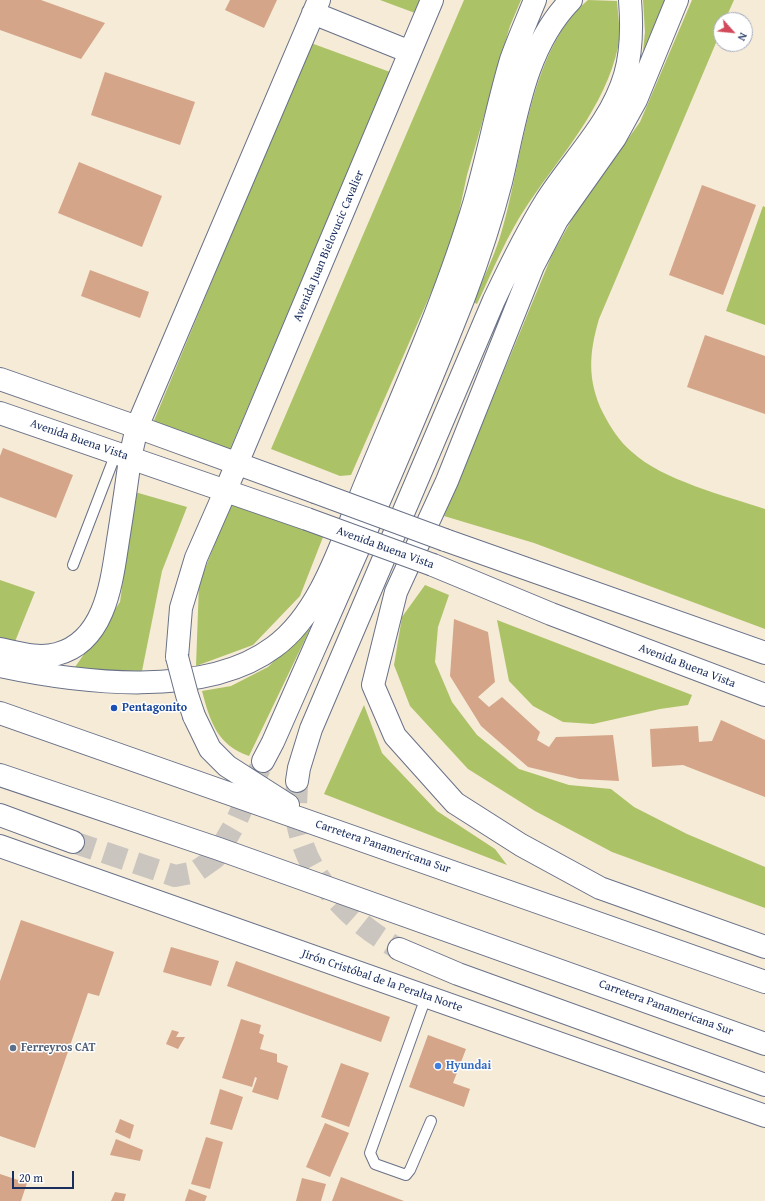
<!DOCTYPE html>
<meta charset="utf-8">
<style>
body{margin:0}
#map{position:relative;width:765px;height:1201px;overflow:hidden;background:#f6ebd7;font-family:"Gentium Book Plus",serif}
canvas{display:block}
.north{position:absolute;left:713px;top:12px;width:40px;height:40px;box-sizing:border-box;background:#fff;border:1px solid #a4acbf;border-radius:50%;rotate:117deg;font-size:11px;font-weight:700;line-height:16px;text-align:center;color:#1b2f5e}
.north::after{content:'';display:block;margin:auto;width:14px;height:18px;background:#d1495b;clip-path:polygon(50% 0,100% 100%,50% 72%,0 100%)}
.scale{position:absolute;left:12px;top:1171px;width:62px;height:18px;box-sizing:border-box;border:2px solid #1b2f5e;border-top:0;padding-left:5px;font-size:12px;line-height:14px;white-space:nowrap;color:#1b2f5e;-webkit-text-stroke:3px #fff;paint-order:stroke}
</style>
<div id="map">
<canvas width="765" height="1201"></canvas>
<div class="north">N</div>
<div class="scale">20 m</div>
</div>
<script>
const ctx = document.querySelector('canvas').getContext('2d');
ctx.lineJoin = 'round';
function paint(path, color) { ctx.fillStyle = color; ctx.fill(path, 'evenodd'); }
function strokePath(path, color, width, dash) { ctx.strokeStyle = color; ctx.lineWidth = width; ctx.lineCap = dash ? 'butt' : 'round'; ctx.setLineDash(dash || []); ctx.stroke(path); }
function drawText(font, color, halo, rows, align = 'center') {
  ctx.font = font + ' "Gentium Book Plus",serif'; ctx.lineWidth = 3; ctx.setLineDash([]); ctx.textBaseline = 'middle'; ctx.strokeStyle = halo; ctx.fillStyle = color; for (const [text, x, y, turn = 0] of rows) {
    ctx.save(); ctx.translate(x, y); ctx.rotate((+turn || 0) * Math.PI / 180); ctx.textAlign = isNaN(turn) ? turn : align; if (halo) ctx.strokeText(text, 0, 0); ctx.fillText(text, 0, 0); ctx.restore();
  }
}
paint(new Path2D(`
 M380,0H420L415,13Z
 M464,0H521L510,26L467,175L452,245L351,475L340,476L271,449Z
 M588,0L617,1C618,16 621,32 618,47C605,107 562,154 528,204C507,235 493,270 477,304L473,302C482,281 493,259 500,237C523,165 527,51 588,0Z
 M643,0H667L642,61L645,32Z
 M692,0H734L725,20H721V31L599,319C589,353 587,380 603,413C611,428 619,441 632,452C662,480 726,496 765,509V629L534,543L444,516L552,255L576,212L640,122Z
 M311,43L390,72L230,449L153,423Z
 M763,206L765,207V325L726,311Z
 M135,492L187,507L162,571L142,671L73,670L120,602Z
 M232,500L325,532L300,596L253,645L196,666L199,584Z
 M0,580L35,592L14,644L0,641Z
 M425,585L449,595L438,627L435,662L452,702L477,735L519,769L569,785L611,789L634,807L687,834L765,867V908L612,852L535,811L468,769L410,706L394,665L402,617Z
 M497,620L692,695L688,705L660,709L593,724L563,722L533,706L509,681Z
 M310,629L249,756C217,745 210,721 202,691L231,686L268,667L305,630Z
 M364,705L382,753L437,811L495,849L507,865L324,794Z`), '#acc267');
paint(new Path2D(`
 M0,0H41L105,23L81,59L0,30Z
 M230,0H277L264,28L225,10Z
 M105,72L195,102L180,145L91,115Z
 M79,162L162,196L142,247L58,213Z
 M702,185L756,205L723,295L669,275Z
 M90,270L149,292L140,318L81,296Z
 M705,335L765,356V414L687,387Z
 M3,448L73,475L56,518L0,497V456Z
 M454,619L488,632L495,682L478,697L489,707L502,697L540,732L537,740L549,747L556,737L613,735L619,781L579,779L528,767L481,726L450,676Z
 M721,720L765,740V797L683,765L652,767L650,729L698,726L699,742L712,741Z
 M21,920L114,952L99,996L88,993L35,1148L0,1136V981Z
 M171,947L219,961L211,986L163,972Z
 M236,961L390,1017L381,1042L227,986Z
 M241,1019L261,1025L259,1033L264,1035L260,1049L277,1054V1062L288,1066L278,1100L252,1092L257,1078L255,1077L252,1087L222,1078Z
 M172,1030L179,1032L176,1037H185L178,1049L166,1044Z
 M428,1035L466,1049L453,1083L470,1089L464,1107L409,1087Z
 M341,1063L369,1073L349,1127L321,1117Z
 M220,1089L243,1097L232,1130L210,1124Z
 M120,1119L134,1125L130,1139L115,1132Z
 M325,1123L349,1133L330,1177L306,1167Z
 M206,1137L223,1142L210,1189L191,1184Z
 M116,1139L143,1150L140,1161L110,1155Z
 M0,1174L27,1183L21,1201H0Z
 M341,1177L404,1201H332Z
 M302,1178L326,1184L321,1201H296Z
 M189,1189L207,1196L205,1201H185Z
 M115,1192L126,1194L124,1201H111Z`), '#d4a589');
strokePath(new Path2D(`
 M297,781C297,794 295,808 297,821C305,876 351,923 399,949
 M73,842L175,876L195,872L215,858L236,822L263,761`), '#cac5bf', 22, [22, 11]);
const service = new Path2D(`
 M73,565L116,453
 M426,997L370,1153L375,1164L406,1175L410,1170L431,1121`);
const tertiary = new Path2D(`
 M0,846L765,1116`);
const secondary = new Path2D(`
 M313,13L410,52
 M0,379L137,427L315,492
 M0,413L307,519
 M130,458L137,427L319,0
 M225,492L432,0
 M445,540L765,653
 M433,565L551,614L765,695`);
const motorway = new Path2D(`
 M677,0L636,100L615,138L557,220L533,266L447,481L396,592L373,685L395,736L455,803L521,845L600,888L765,947
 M0,649C19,653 38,659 57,654C108,641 112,576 119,534C123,508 127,483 130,458
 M177,657L181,608L196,558L225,492
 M0,666C79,683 205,699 274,647C321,613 342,541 363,490C402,395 445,301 474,204C488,156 497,107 511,60C518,40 527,20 535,0
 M0,713L765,982
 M194,716L210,749L227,766L288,805
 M263,761L273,742C338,594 405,447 464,297C478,260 491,221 501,182C516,119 524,48 571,0
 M0,775L219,849L765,1044
 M297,781L299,768L311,729L494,300C510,266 526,233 546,201C572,160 611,123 625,75C632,51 632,25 630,0
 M0,815L73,842
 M399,949L458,974L765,1085`);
strokePath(service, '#687188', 12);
strokePath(tertiary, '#687188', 24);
strokePath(secondary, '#687188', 24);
strokePath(motorway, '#687188', 24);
strokePath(service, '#fff', 10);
strokePath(tertiary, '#fff', 22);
strokePath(secondary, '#fff', 22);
strokePath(motorway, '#fff', 22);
const secondaryBridge = new Path2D(`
 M315,492L445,540
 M307,519L433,565`);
const motorwayBridge = new Path2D(`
 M177,657L187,695L194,716`);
strokePath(secondaryBridge, '#687188', 24, []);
strokePath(motorwayBridge, '#687188', 24, []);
strokePath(secondaryBridge, '#fff', 22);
strokePath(motorwayBridge, '#fff', 22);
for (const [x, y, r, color] of [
 [114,708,4,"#1a4fb4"],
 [13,1048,4,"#5c6f8a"],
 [438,1066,4,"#3f7fe0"]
]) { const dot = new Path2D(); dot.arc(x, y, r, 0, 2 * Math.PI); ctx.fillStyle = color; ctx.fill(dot); strokePath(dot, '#fff', 1.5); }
drawText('12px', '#1b2f5e', '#fff', [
 ["Avenida Juan Bielovucic Cavalier",329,246,-67],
 ["Avenida Buena Vista",79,440,19],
 ["Avenida Buena Vista",385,548,20],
 ["Avenida Buena Vista",687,666,21],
 ["Carretera Panamericana Sur",383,847,19],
 ["Jirón Cristóbal de la Peralta Norte",382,981,19],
 ["Carretera Panamericana Sur",666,1008,20]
]);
drawText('bold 12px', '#164399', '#fff', [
 ["Pentagonito",122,708]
], 'left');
drawText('bold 12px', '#4e5e75', '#fff', [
 ["Ferreyros CAT",21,1048]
], 'left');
drawText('bold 12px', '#366cbe', '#fff', [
 ["Hyundai",446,1066]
], 'left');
</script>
